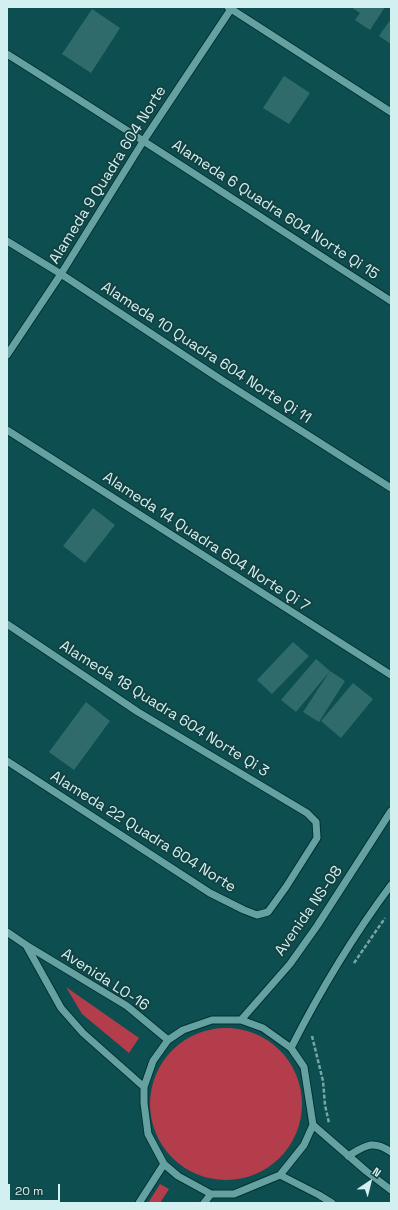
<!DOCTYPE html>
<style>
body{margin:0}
#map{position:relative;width:398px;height:1210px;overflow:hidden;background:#0d4f50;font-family:"Space Grotesk",sans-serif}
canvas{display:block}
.frame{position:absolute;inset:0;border:8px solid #d3f0f0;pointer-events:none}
.north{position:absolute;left:350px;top:1162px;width:40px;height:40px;-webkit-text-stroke:3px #144243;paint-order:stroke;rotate:35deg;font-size:11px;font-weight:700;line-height:16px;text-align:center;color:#d3f0f0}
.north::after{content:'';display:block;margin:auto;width:14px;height:18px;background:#d3f0f0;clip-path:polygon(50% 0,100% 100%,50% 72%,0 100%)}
.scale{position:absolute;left:8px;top:1184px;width:52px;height:18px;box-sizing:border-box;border:2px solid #d3f0f0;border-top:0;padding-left:5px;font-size:12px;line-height:14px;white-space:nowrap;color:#d3f0f0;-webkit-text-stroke:3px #144243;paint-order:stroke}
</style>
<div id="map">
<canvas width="398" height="1210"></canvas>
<div class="frame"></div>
<div class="north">N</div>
<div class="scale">20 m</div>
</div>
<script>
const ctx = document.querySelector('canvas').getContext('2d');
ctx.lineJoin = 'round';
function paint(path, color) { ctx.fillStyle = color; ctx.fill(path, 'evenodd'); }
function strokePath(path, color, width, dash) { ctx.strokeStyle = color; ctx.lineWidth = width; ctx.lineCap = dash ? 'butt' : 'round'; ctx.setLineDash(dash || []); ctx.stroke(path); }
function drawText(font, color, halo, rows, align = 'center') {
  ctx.font = font + ' "Space Grotesk",sans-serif'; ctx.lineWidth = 4; ctx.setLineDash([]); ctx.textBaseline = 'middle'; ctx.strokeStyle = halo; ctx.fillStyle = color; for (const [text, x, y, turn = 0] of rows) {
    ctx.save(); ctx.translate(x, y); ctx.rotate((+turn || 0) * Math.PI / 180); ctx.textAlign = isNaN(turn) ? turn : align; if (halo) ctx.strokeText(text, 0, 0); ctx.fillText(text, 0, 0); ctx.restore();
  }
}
paint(new Path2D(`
 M66,987L139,1038L129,1053L82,1014Z
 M150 1104a76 76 0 1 1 152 0a76 76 0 1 1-152 0Z
 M160,1184L169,1189L160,1203H148Z`), '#b43d4c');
paint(new Path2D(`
 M351,7H385L370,30L355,20L360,13Z
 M92,9L120,28L91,73L62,54Z
 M391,19V44L379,36Z
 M284,76L310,93L289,124L263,108Z
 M93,508L115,525L85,563L63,546Z
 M293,642L309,656L272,694L257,680Z
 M316,659L330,671L296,712L281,700Z
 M330,671L345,681L319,722L303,712Z
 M353,683L373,699L341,738L321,721Z
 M86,702L110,721L74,770L49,752Z`), '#306b6c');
const minor = new Path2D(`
 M228,7L391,112
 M7,54C136,135 263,219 391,301
 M7,241L61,274L223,381L391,488
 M7,355L61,274L144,140L231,9
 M7,430L391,675
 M7,624L138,712L307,813L316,822L317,838L286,887L268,912L257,915L244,910L210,893L7,761
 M7,932L26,945L127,1006L168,1040
 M26,945L61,1008L83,1033L144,1087
 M212,1020H241L263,1028L291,1048L304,1067L313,1125L304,1145L280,1175L234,1194H211L178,1176L164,1164L148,1134L144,1103V1087L153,1061L168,1040L183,1030Z
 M241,1020L290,964L317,926L391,811
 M291,1048C320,991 353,936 391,885
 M313,1125L366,1171L391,1190
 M348,1156C365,1146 373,1139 391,1152
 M280,1175L319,1195L332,1203
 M139,1203L164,1164
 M204,1203L211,1194`);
strokePath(minor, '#003233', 9);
strokePath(new Path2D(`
 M354,963L385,918
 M312,1036L323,1081L325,1105L329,1123`), '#78a6a6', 2.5, [4, 2]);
strokePath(minor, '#66a1a1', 7);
drawText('15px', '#d3f0f0', '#144243', [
 ["Alameda 9 Quadra 604 Norte",108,175,-58],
 ["Alameda 6 Quadra 604 Norte Qi 15",275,210,33],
 ["Alameda 10 Quadra 604 Norte Qi 11",206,353,33],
 ["Alameda 14 Quadra 604 Norte Qi 7",206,542,33],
 ["Alameda 18 Quadra 604 Norte Qi 3",164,709,32],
 ["Alameda 22 Quadra 604 Norte",143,832,32],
 ["Avenida NS-08",309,911,-55],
 ["Avenida LO-16",105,980,33]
]);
</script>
